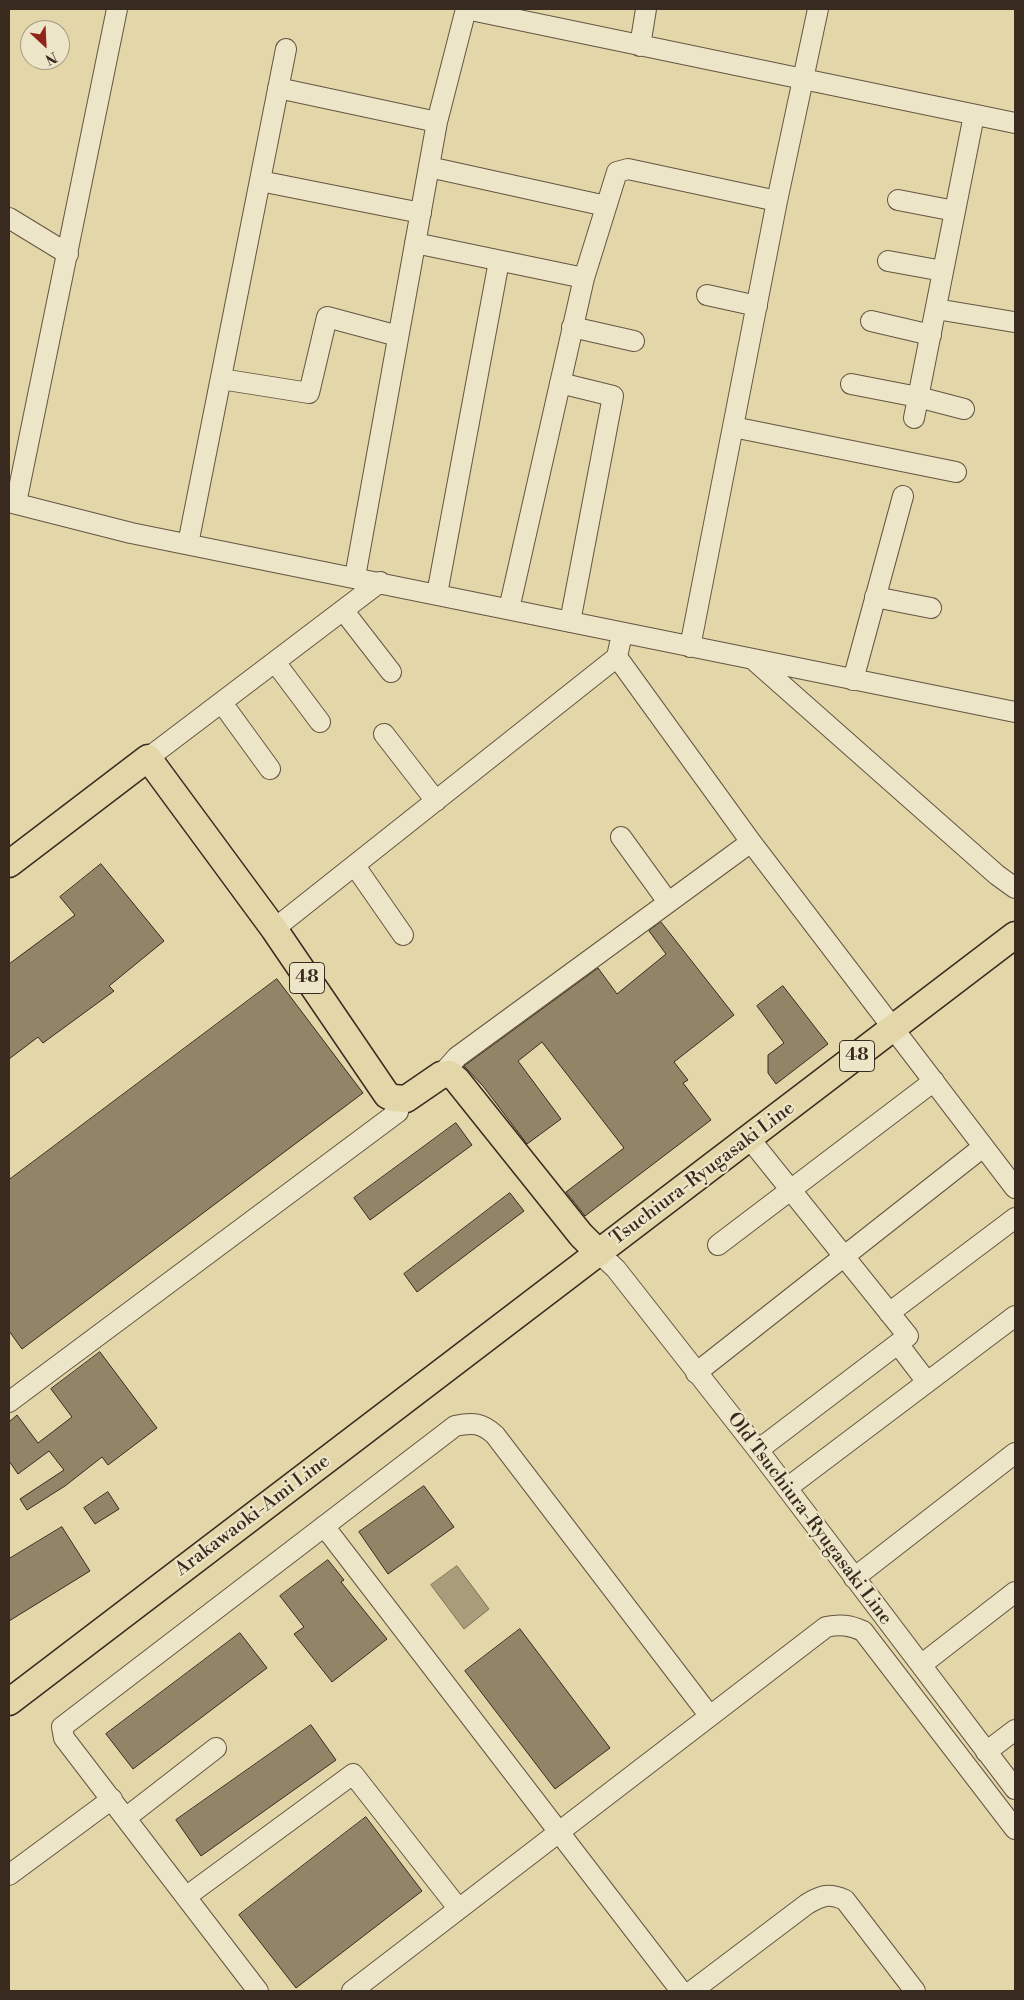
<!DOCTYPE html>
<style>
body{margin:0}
#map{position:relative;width:1024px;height:2000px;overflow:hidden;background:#e3d7a9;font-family:"Libre Bodoni",serif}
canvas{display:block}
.frame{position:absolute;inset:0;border:10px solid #392a20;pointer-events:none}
.north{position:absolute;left:20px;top:20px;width:50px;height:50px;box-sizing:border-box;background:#ede5c7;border:1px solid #a59a84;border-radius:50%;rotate:155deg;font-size:14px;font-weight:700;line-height:20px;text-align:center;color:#392a20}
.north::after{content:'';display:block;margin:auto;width:18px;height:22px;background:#8f2418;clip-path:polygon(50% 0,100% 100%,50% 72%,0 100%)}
</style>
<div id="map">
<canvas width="1024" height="2000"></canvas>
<div class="frame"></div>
<div class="north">N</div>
</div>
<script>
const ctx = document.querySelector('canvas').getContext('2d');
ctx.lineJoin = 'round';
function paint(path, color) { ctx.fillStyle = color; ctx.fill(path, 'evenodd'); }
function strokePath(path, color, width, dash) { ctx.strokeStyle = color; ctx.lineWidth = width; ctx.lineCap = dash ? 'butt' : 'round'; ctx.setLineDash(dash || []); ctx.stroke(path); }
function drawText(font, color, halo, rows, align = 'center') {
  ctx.font = font + ' "Libre Bodoni",serif'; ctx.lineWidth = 4.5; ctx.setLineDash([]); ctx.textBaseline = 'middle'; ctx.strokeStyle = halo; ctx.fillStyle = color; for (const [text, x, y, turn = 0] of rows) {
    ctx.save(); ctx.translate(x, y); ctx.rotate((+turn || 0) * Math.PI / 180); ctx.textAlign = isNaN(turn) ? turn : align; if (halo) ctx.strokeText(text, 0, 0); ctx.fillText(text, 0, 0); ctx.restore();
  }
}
const water = new Path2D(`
 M457,1566L489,1609L464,1629L431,1585Z`);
paint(water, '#a99c7a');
strokePath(water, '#7c6e56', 1);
const building = new Path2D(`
 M101,864L164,941L109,986L114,991L43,1043L38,1037L9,1059V964L75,915L60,897Z
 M661,922L734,1015L674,1062L688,1080L683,1083L711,1120L585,1216L566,1192L624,1148L542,1042L518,1061L561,1119L527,1144L483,1086L464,1066L598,968L617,994L666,954L649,931Z
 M277,979L363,1093L22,1349L9,1331V1180Z
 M783,986L828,1044L776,1084L768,1073V1055L784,1043L757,1006Z
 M456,1123L472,1145L370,1220L354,1198Z
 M510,1193L524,1211L417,1292L404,1274Z
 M100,1352L157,1428L108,1465L102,1457L65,1486L27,1510L20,1499L64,1470L49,1451L18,1474L9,1461V1422L17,1415L38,1443L72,1417L51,1389Z
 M424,1486L454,1527L388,1574L359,1532Z
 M108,1492L119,1509L95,1524L84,1508Z
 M62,1527L90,1571L9,1621V1559Z
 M328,1560L344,1580L341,1582L387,1639L332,1682L294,1634L304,1627L280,1596Z
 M520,1629L610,1748L555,1789L465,1671Z
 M240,1633L267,1668L133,1769L106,1734Z
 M311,1725L336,1760L201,1856L176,1820Z
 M366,1817L422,1891L296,1988L239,1915Z`);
paint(building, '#918467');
strokePath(building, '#392a20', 1);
const minor = new Path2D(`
 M466,9L1015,123
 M640,46L646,9
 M278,88L437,122
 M429,167L606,206
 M260,181L421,213
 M898,200L955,211
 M9,218L68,254
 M415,243L584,278
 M888,261L943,271
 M707,295L757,306
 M936,309L1014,322
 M871,321L931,335
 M572,327L634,341
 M221,379L309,393L327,317L398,336
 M560,383L613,396L570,622
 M851,384L918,397L964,409
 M914,418L974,115
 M733,427L956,472
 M9,502L131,533L1015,712
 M16,503L117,9
 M188,544L286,49
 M355,577L437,122L466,9
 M437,594L499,261
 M875,597L931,608
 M509,609L584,278L617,172L628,169L777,201
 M343,610L391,672
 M690,647L777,201L818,9
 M617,657L751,842L1015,1188
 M755,661L997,875L1015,888
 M275,662L320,722
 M853,680L903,496
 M222,703L270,769
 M384,734L436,801
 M148,758L380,582
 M621,837L668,902
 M355,866L403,935
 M274,929L617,657L620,643
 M441,1075L457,1057L751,842
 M749,1138L908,1336L758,1450
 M718,1245L934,1081
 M599,1253L616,1269L758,1450L1015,1789
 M889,1313L1015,1218
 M898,1344L927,1382
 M696,1373L983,1147
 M9,1402L398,1112L400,1099
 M787,1488L1015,1316
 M324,1526L681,1991
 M854,1578L1015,1453
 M921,1665L1015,1592
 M986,1752L1015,1730
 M127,1817L216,1748
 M9,1875L112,1799
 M187,1896L353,1774L458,1908
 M258,1991L64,1738L62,1727L455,1426C473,1422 482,1423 495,1435L709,1715
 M352,1991L826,1627C840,1624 850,1625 863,1631L1015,1829
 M692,1991L807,1904C822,1895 829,1893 845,1900L915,1991`);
const major = new Path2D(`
 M9,864L148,758L274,929L387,1095L393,1098L406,1099L441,1075L450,1074L457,1080L581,1235L599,1253
 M9,1702L1015,935`);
strokePath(minor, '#645542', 22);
strokePath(major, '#392a20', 29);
strokePath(minor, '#ede5c7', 20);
strokePath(major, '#e3d7a9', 26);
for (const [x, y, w] of [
 [307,978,35],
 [857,1056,35]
]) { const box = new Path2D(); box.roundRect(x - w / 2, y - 15.5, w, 31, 4); ctx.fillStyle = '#ede5c7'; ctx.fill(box); strokePath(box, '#392a20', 1); }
drawText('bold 18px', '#392a20', null, [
 ["48",307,978],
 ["48",857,1056]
]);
drawText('19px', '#392a20', '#ede5c7', [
 ["Tsuchiura-Ryugasaki Line",703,1174,-37],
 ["Arakawaoki-Ami Line",253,1516,-37],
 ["Old Tsuchiura-Ryugasaki Line",809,1519,53]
]);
</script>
